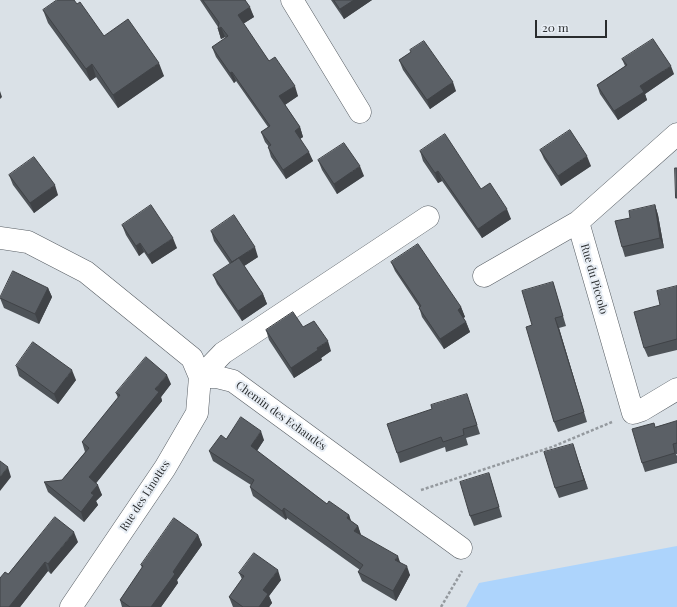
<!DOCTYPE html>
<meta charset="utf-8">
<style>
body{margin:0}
#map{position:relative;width:677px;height:607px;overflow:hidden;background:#dae1e7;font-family:"Playfair Display",serif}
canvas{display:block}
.scale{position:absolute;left:535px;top:20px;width:72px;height:18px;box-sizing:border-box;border:2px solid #292c2e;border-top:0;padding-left:5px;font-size:12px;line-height:14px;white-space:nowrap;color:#292c2e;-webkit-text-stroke:3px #e8eef5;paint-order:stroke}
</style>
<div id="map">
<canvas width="677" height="607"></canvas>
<div class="scale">20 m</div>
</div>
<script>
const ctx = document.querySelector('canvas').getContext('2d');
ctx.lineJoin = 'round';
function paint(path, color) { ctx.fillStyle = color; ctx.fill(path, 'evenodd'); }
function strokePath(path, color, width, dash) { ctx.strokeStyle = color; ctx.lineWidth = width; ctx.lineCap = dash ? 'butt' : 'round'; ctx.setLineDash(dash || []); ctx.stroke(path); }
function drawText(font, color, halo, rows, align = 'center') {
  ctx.font = font + ' "Playfair Display",serif'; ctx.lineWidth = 4; ctx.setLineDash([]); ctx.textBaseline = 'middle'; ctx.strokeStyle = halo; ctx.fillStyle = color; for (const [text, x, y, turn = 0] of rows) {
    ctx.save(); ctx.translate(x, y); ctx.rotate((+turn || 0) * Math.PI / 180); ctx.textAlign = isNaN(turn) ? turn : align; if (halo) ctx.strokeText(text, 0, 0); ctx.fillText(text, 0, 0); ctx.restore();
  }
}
paint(new Path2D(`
 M677,546V607H466L479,583Z`), '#add4fc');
const minor = new Path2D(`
 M292,0L360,112
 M677,134L578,222L633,413L642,410L677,389
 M0,238L28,242L86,272L192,358L200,377L197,413L165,468L71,607
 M484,276L578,222
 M200,377H217L233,381L461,548
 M200,377L223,353L428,217`);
strokePath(minor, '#585e64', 23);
strokePath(new Path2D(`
 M421,490L552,447L612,422
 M441,607L462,571`), '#94999e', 2.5, [3, 2]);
strokePath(minor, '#fff', 22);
paint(new Path2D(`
 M200,0H245L254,17L243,24L269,61L298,96L285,105L300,127L303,137L300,139L313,161L286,179L271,157L268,147H269L265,142L261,132L268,127L236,81L234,83L216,57L212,47L226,38L225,37L221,39L218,29V27Z
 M331,0H372L344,19Z
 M43,10L104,36L164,76L118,108L96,77L90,81L48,23Z
 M411,52L456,91L430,109L403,70L399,60Z
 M622,59L674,74L645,94L647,100L618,120L600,94L597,85L625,66Z
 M540,150L591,166L561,186L544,159Z
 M420,151L481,189L511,219L482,238L442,181L438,183L423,161Z
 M318,160L364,176L337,194L322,170Z
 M9,175L58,195L34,213L13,185Z
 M655,205L658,215L664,248L625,257L622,247L630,218Z
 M122,225L177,248L152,264L144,252L139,256L126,235Z
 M211,231L258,257L244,266L263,294L267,304L242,321L217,284L213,275L230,264L214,241Z
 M391,262L461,307L465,317L463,318L466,322L470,332L444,349L422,317L419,307L395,271Z
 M553,282L566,326L559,328L587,422L558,432L554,422L532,325Z
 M677,286V350L648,357L644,348L660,305Z
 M48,288L52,297L39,324L4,308L0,298Z
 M266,330L331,351L321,358L322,360L294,378L269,340Z
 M16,366L76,380L58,404L19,376Z
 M171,384L161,397L162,401L96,483L102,495L96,501L98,505L84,522L48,492L44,482L62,480L85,452L82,442L118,398L116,393Z
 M470,403L480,434L466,438L468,445L446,452L445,447L400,463L397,453Z
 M677,421V454H676L677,456V463L645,472L642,463L656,427Z
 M226,439L264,440L257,451L327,504L349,515L351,521L358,526L361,535L400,562L410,575L396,601L362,581L358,572L360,570L287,518L286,520L253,496L250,487L251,485L213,461L209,451Z
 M576,454L588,489L559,498L555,488Z
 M492,483L502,517L474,526L470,516Z
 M198,535L202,545L177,580L178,583L161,607H122L120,600L142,568L141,565Z
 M78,542L51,574L48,571L20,607H0L8,574Z
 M239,573L281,580L269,596L272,603L269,607H233L229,597L242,579Z`), '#4e5358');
paint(new Path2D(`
 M354,0H372L344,19L340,9Z
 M250,7L254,17L241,25L238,15Z
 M221,27L225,37L221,39L218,29Z
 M159,63L164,76L118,108L113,95Z
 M92,64L96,77L90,81L86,69Z
 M671,66L674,74L645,94L647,100L618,120L614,111L640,86Z
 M232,72L236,81L234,83L230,73Z
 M453,82L456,91L430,109L427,100Z
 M295,86L298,96L283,106L279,96Z
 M0,91L2,97L0,99Z
 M300,127L303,137L298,140L295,131Z
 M309,152L313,161L286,179L283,170Z
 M587,156L591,166L561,186L558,176Z
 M360,166L364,176L337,194L334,184Z
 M438,171L442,181L438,183L435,173Z
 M55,185L58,195L34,213L30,203Z
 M655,205L658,215L664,248L660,238Z
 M507,209L511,219L482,238L478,229Z
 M173,238L177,248L152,264L148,255Z
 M140,243L144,252L139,256L136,246Z
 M255,247L258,257L235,272L232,262Z
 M48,288L52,297L39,324L35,314Z
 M263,294L267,304L242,321L238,311Z
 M461,307L465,317L461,319L458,310Z
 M555,318L559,328L587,422L584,412Z
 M466,322L470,332L444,349L440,339Z
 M328,341L331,351L321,358L322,360L294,378L291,368L317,348Z
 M72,370L76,380L58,404L54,394Z
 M167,375L171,384L161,397L162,401L93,487L89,477L155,389Z
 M261,431L264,440L254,455L251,446Z
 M573,444L576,454L588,489L584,480Z
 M8,467L11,477L0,491V477Z
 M98,485L102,495L96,501L98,505L84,522L81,512L91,493Z
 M284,508L287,518L286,520L282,511Z
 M349,515L352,524L347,518Z
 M358,526L361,535L354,531Z
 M74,532L78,542L51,574L48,564Z
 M198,535L202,545L177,580L178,583L161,607H151L173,572Z
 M398,556L401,565L395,560Z
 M45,562L48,571L20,607H9Z
 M407,566L410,575L396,601L393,591Z
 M278,570L281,580L269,596L272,603L269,607H259L263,590Z`), '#404347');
const building = new Path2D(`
 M57,0H74L77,4L80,2L104,36L128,19L159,63L113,95L92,64L86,69L43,10Z
 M203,0H245L250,7L238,15L269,61L275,57L295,86L279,96L300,127L295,131L309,152L283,170L268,147L271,145L261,132L270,126L232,72L230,73L212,47L228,36L221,27L218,29L219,23Z
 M334,0H354L340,9Z
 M653,39L671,66L640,86L644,92L614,111L597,85L627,65L622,59Z
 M424,41L453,82L427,100L399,60L411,52L410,50Z
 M570,130L587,156L558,176L540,150Z
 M445,134L481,189L490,183L507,209L478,229L438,171L435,173L420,151Z
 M344,143L360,166L334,184L318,160Z
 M34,157L55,185L30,203L9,175Z
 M675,168H677V198H676Z
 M151,205L173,238L148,255L140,243L136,246L122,225Z
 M655,205L660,238L622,247L615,221L630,218L629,211Z
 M234,215L255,247L232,262L211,231Z
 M418,244L461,307L458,310L466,322L440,339L419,308L421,306L391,262Z
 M239,258L263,294L238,311L213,275Z
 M13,271L48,288L35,314L0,298Z
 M553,282L563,316L555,318L584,412L554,422L526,327L532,325L522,291Z
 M677,286V339L644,348L634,312L660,305L657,291Z
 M293,312L303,327L314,321L328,341L317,348L318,350L291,368L266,330Z
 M33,342L72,370L54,394L16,366Z
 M146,357L167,375L155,389L159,392L89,477L98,485L91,493L94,495L81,512L44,482L62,480L89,448L82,442L120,395L116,393Z
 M467,394L477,425L463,429L464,435L443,442L441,437L397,453L387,424L432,409L431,405Z
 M241,417L261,431L251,446L327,504L329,501L349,515L347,518L358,526L354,531L398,556L395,560L407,566L393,591L358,572L363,565L284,508L282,511L250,487L254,480L209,451L221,435L226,439Z
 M677,421V443L673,444L675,453L642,463L632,429L654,423L655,427Z
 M573,444L584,480L555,488L544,452Z
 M0,461L8,467L0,477Z
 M489,473L499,507L470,516L460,482Z
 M55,517L74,532L48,564L45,562L9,607H0V578L5,572L8,574Z
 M174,518L198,535L173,572L175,574L151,607H130L120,600L143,566L141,565Z
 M254,553L278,570L263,590L268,594L259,607H243L229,597L244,576L239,573Z`);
paint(building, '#5b6066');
strokePath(building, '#404347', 1);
drawText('11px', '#292c2e', '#e8eef5', [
 ["Rue du Piccolo",594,279,74],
 ["Chemin des Echaudés",281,416,36],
 ["Rue des Linottes",145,496,-57]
]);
</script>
